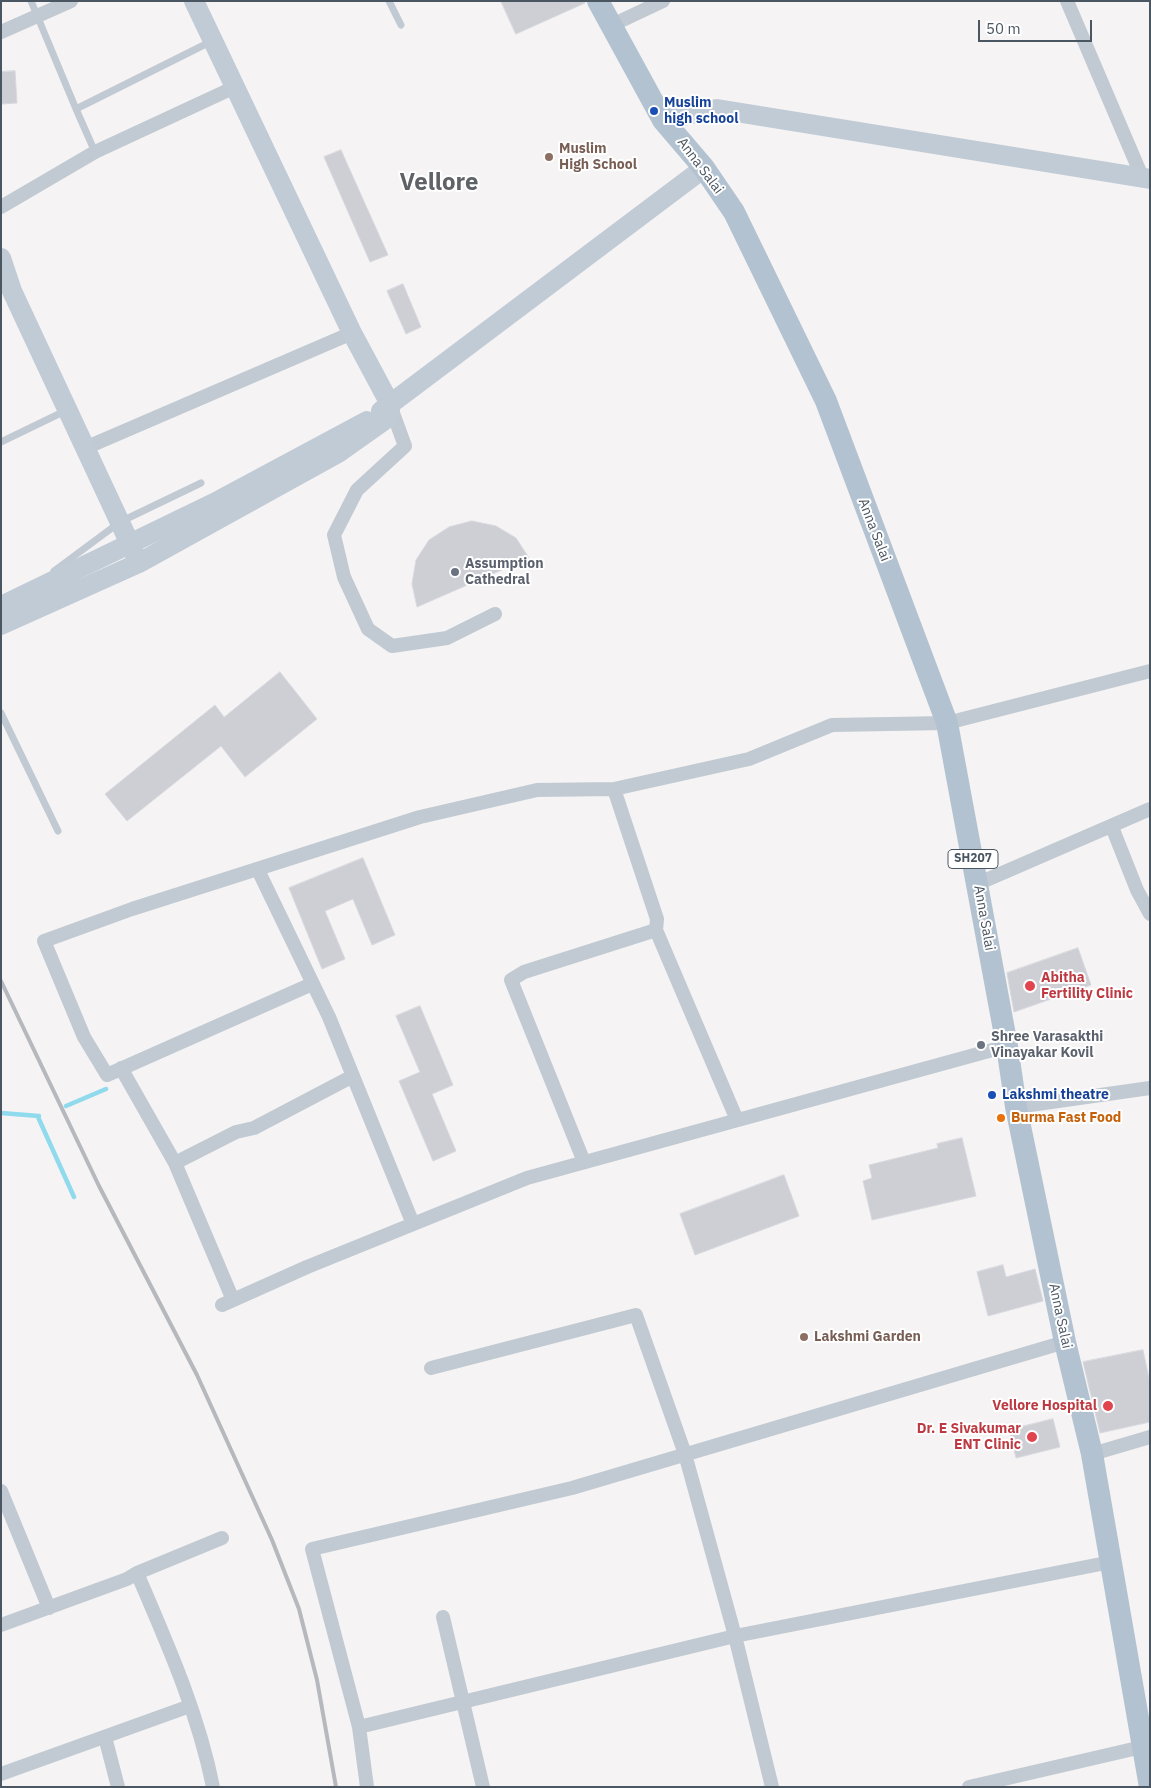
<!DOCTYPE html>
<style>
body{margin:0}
#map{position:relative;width:1151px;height:1788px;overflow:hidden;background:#f5f3f3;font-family:"IBM Plex Sans",sans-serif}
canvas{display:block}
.frame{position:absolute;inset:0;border:2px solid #4a5661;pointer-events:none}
.scale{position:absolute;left:978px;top:20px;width:114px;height:22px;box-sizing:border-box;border:2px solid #4a5661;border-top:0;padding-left:6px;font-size:15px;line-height:18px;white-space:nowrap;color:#4a5661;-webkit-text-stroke:4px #fff;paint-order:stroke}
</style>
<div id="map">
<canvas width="1151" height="1788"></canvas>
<div class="frame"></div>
<div class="scale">50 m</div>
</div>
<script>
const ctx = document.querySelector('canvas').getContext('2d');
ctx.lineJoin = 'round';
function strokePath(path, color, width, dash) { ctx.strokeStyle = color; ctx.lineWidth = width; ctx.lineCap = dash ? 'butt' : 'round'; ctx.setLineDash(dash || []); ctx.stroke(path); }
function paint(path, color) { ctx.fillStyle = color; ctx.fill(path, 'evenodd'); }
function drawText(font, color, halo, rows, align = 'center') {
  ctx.font = font + ' "IBM Plex Sans",sans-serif'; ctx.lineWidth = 4; ctx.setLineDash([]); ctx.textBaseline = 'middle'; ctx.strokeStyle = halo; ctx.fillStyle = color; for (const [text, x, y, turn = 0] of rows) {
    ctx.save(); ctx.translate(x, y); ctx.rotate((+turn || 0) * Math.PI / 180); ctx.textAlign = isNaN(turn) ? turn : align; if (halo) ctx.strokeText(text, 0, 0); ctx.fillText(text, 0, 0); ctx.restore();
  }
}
strokePath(new Path2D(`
 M66,1106L106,1089
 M1,1113L39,1116
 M38,1117L74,1197`), '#90daee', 4.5);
const building = new Path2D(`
 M501,1H585V3L516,34Z
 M15,71L17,103L1,104V72Z
 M341,150L388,255L370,262L324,157Z
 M403,284L421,327L406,334L387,291Z
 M472,521L496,526L516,538L529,558L417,607L412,584L416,560L429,540L449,527Z
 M280,672L317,719L245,777L221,746L127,821L105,794L215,705L224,717Z
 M363,858L395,935L372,945L353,899L325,911L345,959L322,969L289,888Z
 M1078,948L1091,985L1014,1012L1007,973Z
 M420,1006L453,1085L432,1094L456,1151L433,1161L399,1081L420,1072L396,1016Z
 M962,1138L976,1196L872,1220L863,1181L872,1178L869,1165L938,1148L937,1144Z
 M784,1175L799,1216L695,1255L680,1214Z
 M1003,1265L1006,1277L1035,1269L1043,1301L988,1316L977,1272Z
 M1143,1350L1150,1383V1422L1100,1433L1083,1362Z
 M1053,1419L1060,1447L1016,1458L1009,1430Z`);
paint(building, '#cdcfd5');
strokePath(building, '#d7d9de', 1);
strokePath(new Path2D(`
 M31,1L76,109
 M389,1L401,25
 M95,152L76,109L212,41
 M1,442L65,411
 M54,571L120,522L201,483
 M1,713L58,831`), '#c1cad2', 7);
strokePath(new Path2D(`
 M1067,1L1143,179
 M610,26L663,1
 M1,32L71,1
 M1,207L95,152L235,87
 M390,405L405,446L357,490L334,535L344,577L368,629L392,646L447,638L495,614
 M85,448L352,333
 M614,789L749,759L832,725L947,723L1150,671
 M1112,827L1137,890L1150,914
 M258,870L329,1017L413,1224
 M977,884L1150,809
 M312,984L107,1075L84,1037L44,941L132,909L420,817L537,790L614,789L657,919L656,930L737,1120
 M121,1068L175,1163L233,1300
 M1016,1107L1150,1088
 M584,1162L511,980L524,972L656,930
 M175,1163L236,1132L254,1128L353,1076
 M222,1305L307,1267L527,1178L1007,1046
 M431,1368L636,1315L685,1454L735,1636L772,1787
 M1092,1454L1150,1437
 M1,1491L49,1608
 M137,1573L222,1538
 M443,1617L483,1787
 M1,1625L127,1579L137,1573C167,1643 198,1712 213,1787
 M359,1727L735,1636L1111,1562
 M105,1737L118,1787
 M1,1774L190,1706
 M367,1787L359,1727L312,1549L572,1488L1065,1342
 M969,1787L1142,1747`), '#c1cad2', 14);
strokePath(new Path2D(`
 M663,120L717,109L1150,179
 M1,258L12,291L137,559
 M381,411L704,168
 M1,625L139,563L338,453L386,419L390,413V404L352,333L194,1`), '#c1cbd6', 20);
strokePath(new Path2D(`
 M598,1L663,120L704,168L734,212L826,401L947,723L1007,1046L1016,1107L1065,1342L1092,1454L1150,1787`), '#b3c2d1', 22);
strokePath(new Path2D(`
 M1,981L99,1186L197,1375L272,1540L299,1609L317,1680L336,1787`), '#b5b8bd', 4);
strokePath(new Path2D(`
 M1,606L214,503L367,421`), '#c1cbd6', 20);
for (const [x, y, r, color] of [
 [654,111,5,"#1a4fb4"],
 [549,157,5,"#8d6e63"],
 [455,572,5,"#6b7280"],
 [1030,986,6,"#e0444e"],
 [981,1045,5,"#6b7280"],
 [992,1095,5,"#1a4fb4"],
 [1001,1118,5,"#e8710a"],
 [804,1337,5,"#8d6e63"],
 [1108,1406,6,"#e0444e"],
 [1032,1437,6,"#e0444e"]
]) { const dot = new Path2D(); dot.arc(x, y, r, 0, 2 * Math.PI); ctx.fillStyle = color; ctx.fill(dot); strokePath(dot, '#fff', 2); }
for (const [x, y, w] of [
 [973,859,50]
]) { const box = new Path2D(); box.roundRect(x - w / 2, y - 9.5, w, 19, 4); ctx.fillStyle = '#fff'; ctx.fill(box); strokePath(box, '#4a5661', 1); }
drawText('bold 12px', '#4a5661', null, [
 ["SH207",973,859]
]);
drawText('bold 14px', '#164399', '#fff', [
 ["Muslim",664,103],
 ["high school",664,119],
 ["Lakshmi theatre",1002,1095]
], 'left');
drawText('bold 14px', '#785e54', '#fff', [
 ["Muslim",559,149],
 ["High School",559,165],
 ["Lakshmi Garden",814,1337]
], 'left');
drawText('14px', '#4a5661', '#fff', [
 ["Anna Salai",700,166,53],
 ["Anna Salai",874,530,69],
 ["Anna Salai",984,918,80],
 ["Anna Salai",1060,1316,78]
]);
drawText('bold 14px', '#5b616d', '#fff', [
 ["Assumption",465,564],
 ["Cathedral",465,580],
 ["Shree Varasakthi",991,1037],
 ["Vinayakar Kovil",991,1053]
], 'left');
drawText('bold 14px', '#be3a42', '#fff', [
 ["Abitha",1041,978,"left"],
 ["Fertility Clinic",1041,994,"left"],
 ["Vellore Hospital",1097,1406],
 ["Dr. E Sivakumar",1021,1429],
 ["ENT Clinic",1021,1445]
], 'right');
drawText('bold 14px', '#c56008', '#fff', [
 ["Burma Fast Food",1011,1118]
], 'left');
drawText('bold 24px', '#5f6368', '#fff', [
 ["Vellore",439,183]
]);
</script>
